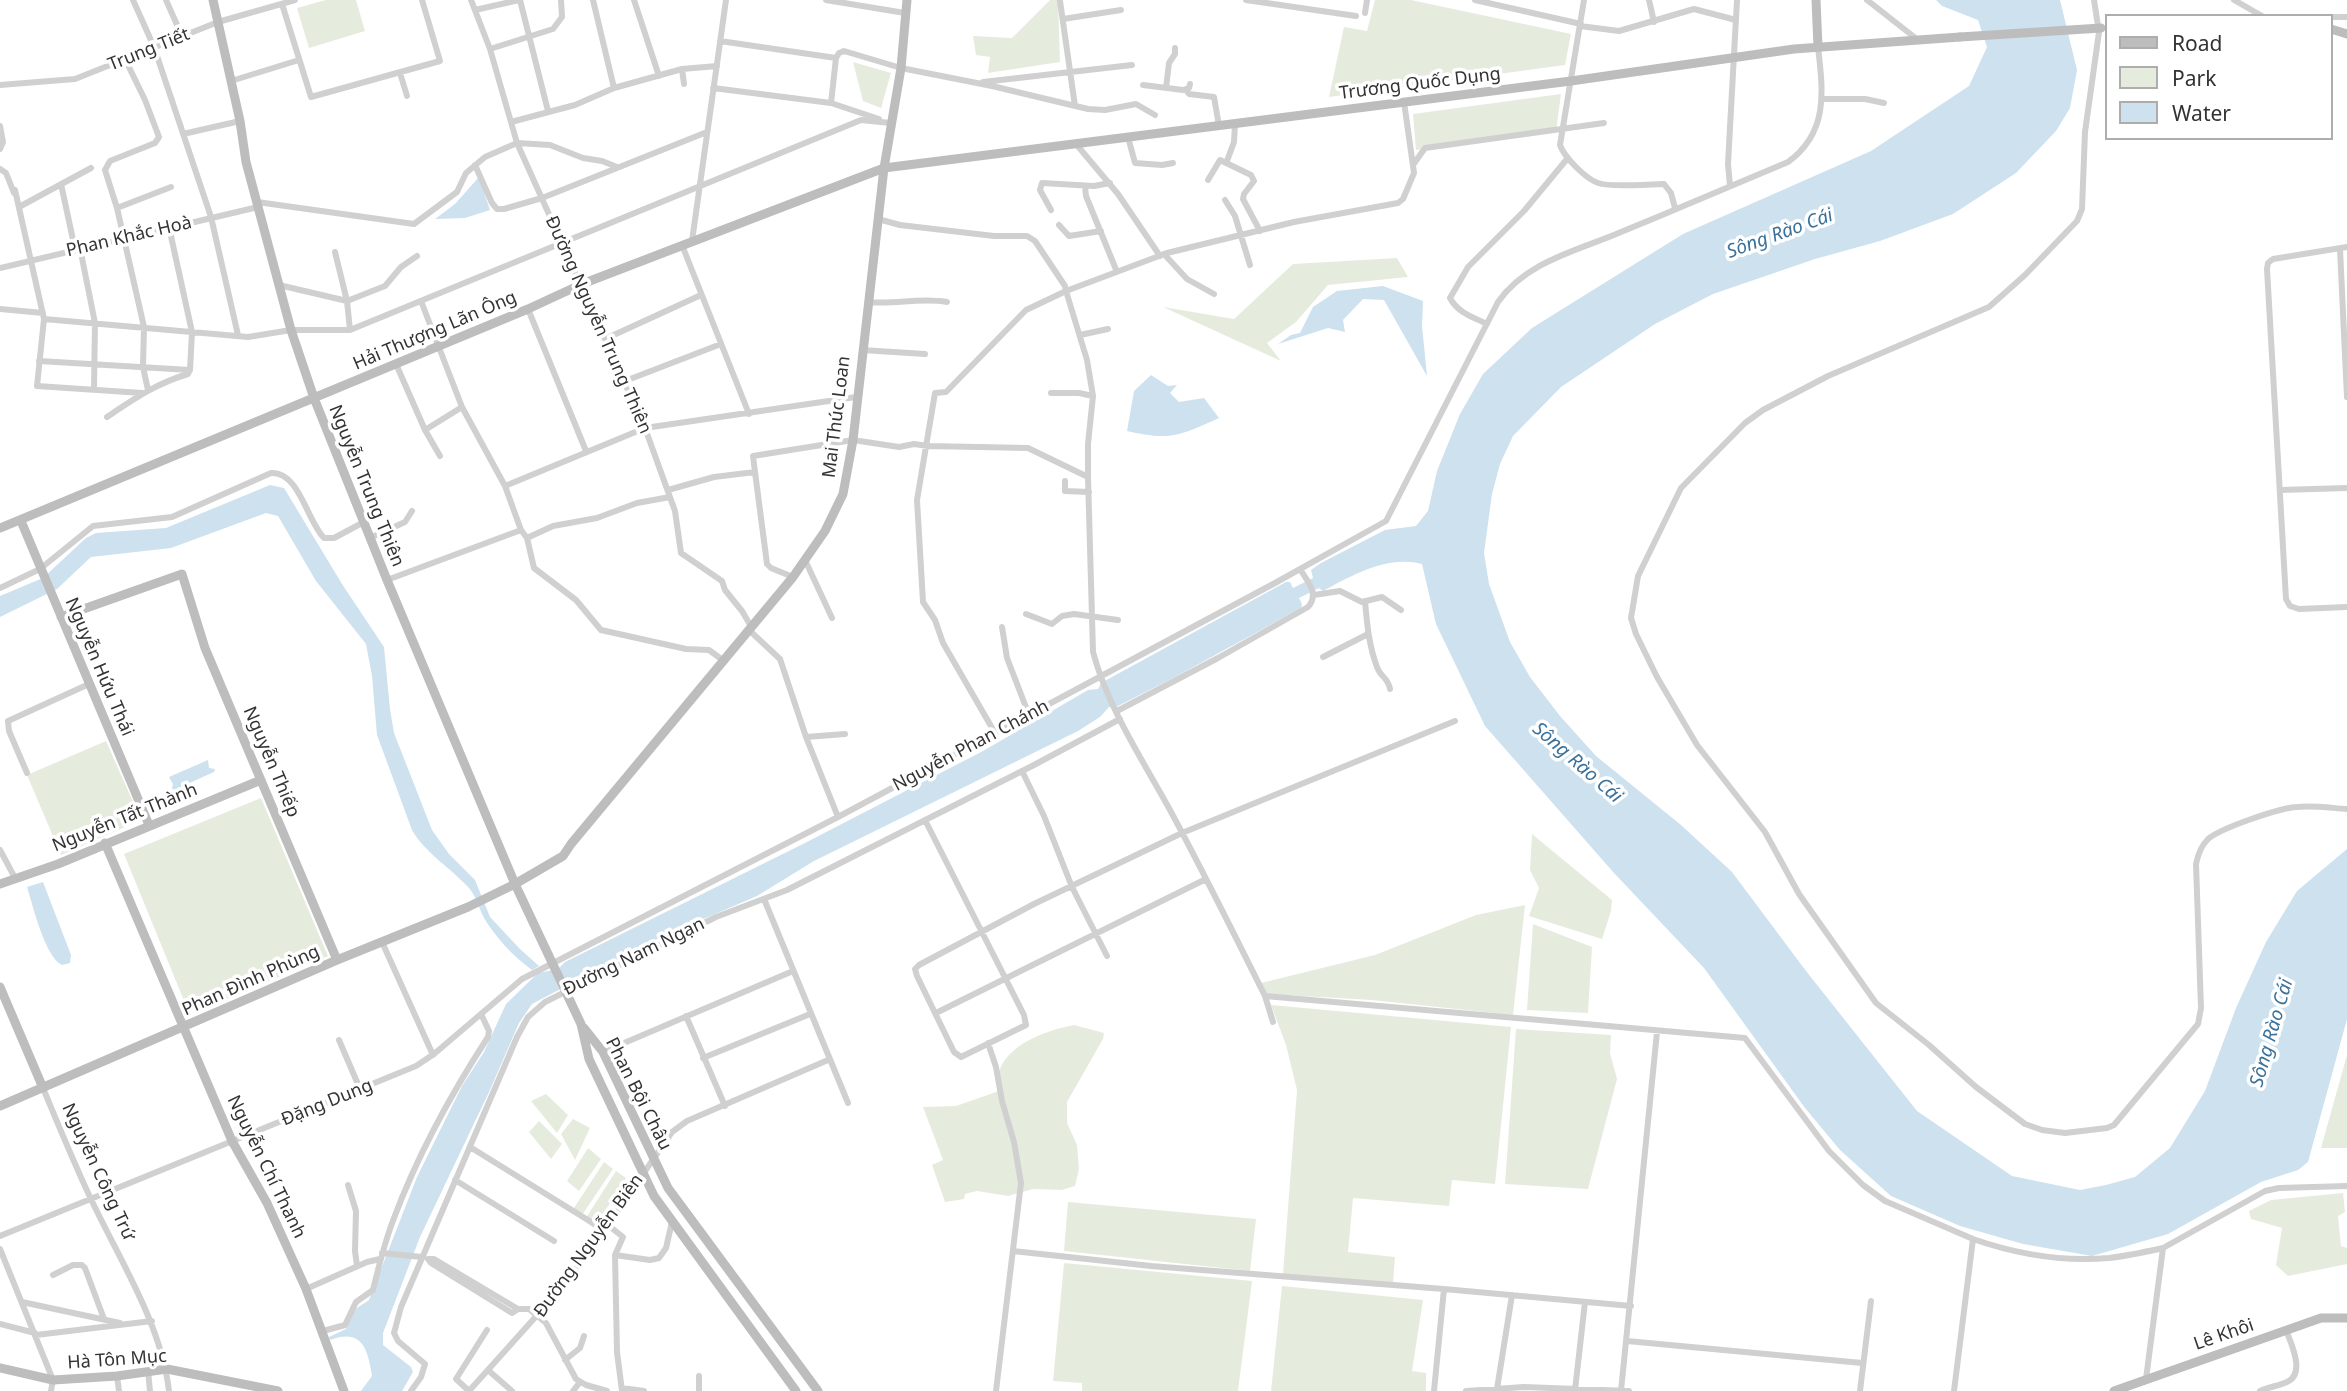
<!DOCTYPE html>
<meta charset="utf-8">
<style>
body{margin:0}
#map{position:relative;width:2347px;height:1391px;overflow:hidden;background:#fff;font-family:"Noto Sans",sans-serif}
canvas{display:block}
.legend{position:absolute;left:2105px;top:14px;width:228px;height:126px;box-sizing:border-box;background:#fff;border:2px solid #adadad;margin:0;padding:9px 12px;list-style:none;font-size:21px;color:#333}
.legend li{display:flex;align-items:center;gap:14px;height:35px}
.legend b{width:35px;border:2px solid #adadad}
</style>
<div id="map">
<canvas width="2347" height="1391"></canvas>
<ul class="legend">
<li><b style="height:9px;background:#bdbdbd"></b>Road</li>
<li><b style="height:19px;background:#e5ecde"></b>Park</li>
<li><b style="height:19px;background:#cde1ef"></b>Water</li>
</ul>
</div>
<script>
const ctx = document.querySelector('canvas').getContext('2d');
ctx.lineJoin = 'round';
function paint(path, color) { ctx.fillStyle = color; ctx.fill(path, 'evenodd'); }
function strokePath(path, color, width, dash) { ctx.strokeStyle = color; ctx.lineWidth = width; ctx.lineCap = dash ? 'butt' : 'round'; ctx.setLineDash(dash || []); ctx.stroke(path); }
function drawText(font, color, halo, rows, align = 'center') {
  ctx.font = font + ' "Noto Sans",sans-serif'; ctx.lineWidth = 7; ctx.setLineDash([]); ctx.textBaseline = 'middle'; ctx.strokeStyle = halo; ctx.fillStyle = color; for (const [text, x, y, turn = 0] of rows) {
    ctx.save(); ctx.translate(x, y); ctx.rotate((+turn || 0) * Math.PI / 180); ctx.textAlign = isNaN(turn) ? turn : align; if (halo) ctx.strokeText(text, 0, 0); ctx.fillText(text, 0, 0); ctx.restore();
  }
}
paint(new Path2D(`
 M326,0H356L365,31L309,48L297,8Z
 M1050,0H1058L1060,62L988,73L990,57L976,55L973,36L1012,38Z
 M1375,0H1411L1571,34L1565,65L1329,97L1344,27L1367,31Z
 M853,62L891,73L881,108L863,101Z
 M1561,94L1556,132L1416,150L1413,114Z
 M1397,258L1408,277L1328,285L1296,322L1267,343L1281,361L1163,307L1234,319L1293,264Z
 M106,741L141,820L61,855L27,775Z
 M261,798L328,956L199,1011L187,1008L124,854Z
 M1532,834L1612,900L1611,911L1602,939L1529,916L1539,888L1530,870Z
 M1525,905L1513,1015L1372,1000L1266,994L1261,983L1375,955L1476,915Z
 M1533,924L1592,947L1588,1013L1527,1010Z
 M1271,1005L1511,1027L1495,1184L1452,1180L1449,1206L1353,1198L1348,1252L1395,1257L1393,1284L1283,1274L1297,1090L1286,1045Z
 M1074,1025L1104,1033L1103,1039L1067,1102V1123L1077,1145L1079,1169L1075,1186L1062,1190L1033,1189L1008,1196L977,1191L965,1194L964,1199L945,1202L932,1165L943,1160L923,1107L956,1106L999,1091C998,1084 996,1076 1000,1069C1011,1042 1049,1030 1074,1025Z
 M1516,1029L1611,1035L1610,1053L1617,1079L1588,1189L1505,1184Z
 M2347,1055V1148H2321Z
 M546,1094L568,1115L557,1133L531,1101Z
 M573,1119L590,1128L575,1160L561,1134Z
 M539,1121L562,1144L551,1159L529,1132Z
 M588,1148L601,1159L579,1191L567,1181Z
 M604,1162L613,1169L580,1218L572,1211Z
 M616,1171L626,1178L594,1228L584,1221Z
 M2343,1193L2345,1212L2338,1216L2341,1246L2347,1248V1264L2288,1276L2276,1265L2282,1228L2251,1219L2249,1211L2271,1200Z
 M1068,1202L1256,1219L1250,1271L1064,1251Z
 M1064,1263L1252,1281L1238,1391H1082V1383L1053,1381Z
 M1282,1286L1423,1300L1412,1371L1426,1373V1391H1271Z`), '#e5ecde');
paint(new Path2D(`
 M1936,0H2060L2077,70L2070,108L2056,131L2016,173L1953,214L1880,241L1815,259L1713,294L1655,324L1561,387L1513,436L1500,464L1492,494L1484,553L1489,584L1510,642L1530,677L1560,716L1596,756L1681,825L1732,872L1806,971L1917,1111L2012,1176L2080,1190L2106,1185L2135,1177L2170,1148L2205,1091L2236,1008L2266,942L2297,891L2347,849V1019L2308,1162L2298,1170L2261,1182L2168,1234L2092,1256L2023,1244L1960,1226L1891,1196L1840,1150L1805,1108L1704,968L1614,873L1485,726L1436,624L1422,564C1387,555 1353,575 1323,591L1319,588L1299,598L1302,604L1301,608L1175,677L1116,707H1109L1100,717L1078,731L814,861L757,896L650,942L532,1004L519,1023L489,1092L420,1237L383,1333V1345L411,1367L413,1372L402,1391H361L372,1376C368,1349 362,1328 330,1340L329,1337L346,1329L354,1310L369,1300L417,1177L462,1086L484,1052L506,1004L538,973L558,969L565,962L801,845L983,751L1088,690L1098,689L1101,683L1286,582H1290L1293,588L1313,578L1311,570L1321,563L1385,530L1416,526L1428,511L1437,471L1460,414L1483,374L1532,328L1683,234L1871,151L1969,86L1987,47L1978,20L1942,6Z
 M479,177L490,210L465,218L435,219L455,204Z
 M1383,286L1423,301L1422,326L1427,376L1384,300L1363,299L1343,320L1345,332L1328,328L1278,344L1291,335L1300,333L1313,307L1337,291Z
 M1151,375L1168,386L1177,385L1170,393L1179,402L1204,398L1219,418C1179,436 1170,441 1127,431L1134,391Z
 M270,485L284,488L342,584L384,647L390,709L394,733L432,830L449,854L475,880L490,917L520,949L539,966L532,970C513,956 496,938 484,918C479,908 476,896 469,888C451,868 425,853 412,830L377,735L372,676L366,644L316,581L278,516L266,513L171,548L91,557L57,589L0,617V596L43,578L86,538L96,533L166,528Z
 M208,760L209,768L215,769L214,772L174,790L172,788L173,784L169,777Z
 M43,882L71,955L70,963L62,965C45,957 33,906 27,887Z`), '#cde1ef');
strokePath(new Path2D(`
 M133,0L154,47L211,217L238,335
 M166,0L182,36
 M471,0L490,49L517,143L645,428L675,511L681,553L722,581L725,590L742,611L752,628
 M520,0L548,111
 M593,0L614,88
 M634,0L659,76
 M826,0L905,13
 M1246,0L1356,16
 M1475,0L1581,24
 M1584,0L1560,145C1564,157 1586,179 1598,183C1612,188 1648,184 1664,184L1671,193L1675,208
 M1649,0L1654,22
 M1867,0L1918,40
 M2094,0L2099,32L2085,132L2082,209L2077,221L2025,275L1989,307L1828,376L1763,410L1745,423L1681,488L1638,576L1631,618L1636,634L1657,677L1697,745L1765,832L1799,894L1876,1003L1929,1045L1976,1087L2025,1124L2042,1130L2065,1133L2107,1128L2114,1125L2198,1024L2201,1008L2196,864C2198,854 2201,846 2208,839C2221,828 2279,808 2297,807C2313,805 2331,808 2347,809
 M2234,0L2262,16
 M1060,1L1075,106
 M282,4L311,97L440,61L422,0
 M475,10L519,0
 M1365,13L1367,0
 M2331,17H2347
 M1063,19L1121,10
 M1580,26L1619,31L1694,9L1736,20
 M490,49L553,29L562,17L561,0
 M836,58L839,53L844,51L901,68L992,86L1088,109L1105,110L1136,104L1155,115
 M125,59L145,100L159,137L155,143L110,161L105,170L117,208L144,327L143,367L148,390
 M400,73L407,96
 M231,81L299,60
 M983,82L1132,65
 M684,84L682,69L717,66
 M0,85L75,79L218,22L295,0
 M1143,85L1183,90L1189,88L1190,84
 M713,88L831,103L836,58L720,41
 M1166,88L1169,63L1175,54V48
 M1186,90L1189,94L1214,97L1219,126
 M1824,99H1865L1884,103
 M1404,102L1414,173L1403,199L1398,203L1294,222L1167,253L1066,291L1087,360L1093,396L1088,444V477L1093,652C1108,708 1142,759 1170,810C1203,871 1234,934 1265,996L1745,1038L1829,1151L1863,1185L1885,1201L1973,1239
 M831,103L879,119
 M511,122L575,105L614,88L682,69
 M0,126L3,142L0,149
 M183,134L240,121
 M1128,137L1135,163L1162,165L1173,163
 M1076,144L1118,194L1160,256
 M1227,161L1234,142L1235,124
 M475,165L492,203L497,209H504L542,198L707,132
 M1413,165L1425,148L1604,123
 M0,169L6,173L14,193
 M1208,180L1220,160L1251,175L1254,181L1244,194L1243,199L1260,231
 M61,184L75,249
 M1085,186L1086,196L1117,272
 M1730,186L1728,164L1737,0
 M15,190L44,319L37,386L142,393
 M1225,200L1235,216L1250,265
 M257,202L414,224L457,192L466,173L485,157L517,143L550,145L583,158L602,161L617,167
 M18,203L19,207L91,168
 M117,208L171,187
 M1051,210L1040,190L1042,183L1094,186L1110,183
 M878,219L900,225L994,236H1027L1035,241L1065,286L1066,291L1026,310L946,392L935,393L917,500L923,602L935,620L943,643L995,733
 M1059,225L1069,236L1101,231
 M692,241L726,0
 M682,245L749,414
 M2347,247L2273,259L2268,263L2267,269L2286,599L2290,606L2299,609L2347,607
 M80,248L95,323L94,389
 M2340,249L2347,397
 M335,252L347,301L350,330
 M1164,254L1187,279L1214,294
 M0,268L258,207
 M279,285L347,301L385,286L401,267L417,256
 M421,301L462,407L505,486L521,530
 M868,302C895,305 920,297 947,302
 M0,309L43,313
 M528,309L586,451
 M44,319L248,337L291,330H350L861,120L891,123
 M1487,324C1473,317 1458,313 1450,298L1468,267L1524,211L1567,159
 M1080,335L1108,329
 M605,339L701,295
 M862,350L925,354
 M39,361L190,370
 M396,364L425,430L440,456
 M625,381L721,344
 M1051,393H1079L1093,396
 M107,417C134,399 157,383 188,374L190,370L192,332L169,227
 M425,430L462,407
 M755,472L767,564L771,568L793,577
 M1065,481V491L1089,492
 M505,486L645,428L856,397
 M668,490L714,477L755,472L753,456L853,440L899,447L914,444L928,446L1028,448L1088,477
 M2280,490L2347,488
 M370,538L405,522L412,511
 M527,538L534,568L576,600L601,630L686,649L709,650L724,661
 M805,560L832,618
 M387,580L521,530L527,538L553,526L597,518L637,503L670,497
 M0,588L40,569L93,526L172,517L271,473C299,471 307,521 324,538H334L364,522
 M1314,595L1340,591L1362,602L1382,597L1401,610
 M1365,601C1367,624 1369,646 1377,667C1380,677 1388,677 1390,689
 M1026,614L1052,624L1062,616L1074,614L1118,620
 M1002,627L1007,658L1029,715
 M750,631L780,659L806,737L838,817
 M1323,657L1368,634
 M1117,711L1218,658L1308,607C1320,594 1307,581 1300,569
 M806,737L845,734
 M1022,771L1044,816L1072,887L1107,956
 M27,773L9,731L8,721L89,684
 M925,820L1024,1015L1026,1025L961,1057L954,1052L917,976L915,969L919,965L1034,904L1182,833L1455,721
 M0,850L15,878
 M764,899L848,1103
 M382,942L433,1055
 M1265,996L1273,1022
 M936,1013L1206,879
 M686,1016L725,1106
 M339,1040L360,1089
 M988,1043L996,1067L1002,1101L1014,1142L1021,1183L996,1391
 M603,1052L793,971
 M703,1058L810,1014
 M43,1088C58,1124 73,1161 90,1197C119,1259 161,1323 169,1391
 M470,1147L604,1230
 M455,1180L554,1241
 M348,1185L356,1211L355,1251L357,1266
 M608,1225L623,1237L615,1255L617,1352L622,1391
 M0,1236L416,1066L434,1054L522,979L838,817L1275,583L1386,521L1498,302C1527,261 1577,251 1621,232C1677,209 1733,185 1788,162C1829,132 1823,91 1818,47
 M0,1249L53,1380L51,1391
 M1013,1251L1151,1266L1444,1289L1631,1306
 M382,1253L422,1257
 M615,1255L650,1260L659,1258L666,1248L672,1222
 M53,1275L73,1265H82L85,1268L104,1319
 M306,1289L367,1262L380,1259
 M22,1302L120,1323
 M518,1309L512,1313L431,1263L428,1259H434L518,1309H529L546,1323L576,1379L586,1385L607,1391
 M0,1324L35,1333
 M487,1330L456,1379L469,1391L557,1293L608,1225L672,1132L687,1121L828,1060
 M323,1331L345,1325L356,1302L373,1290C379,1265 385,1241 394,1218C418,1154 451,1094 488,1037L489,1031L481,1014
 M36,1335L152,1321
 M1627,1341L1862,1363
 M565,1360L580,1348L584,1336
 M148,1371L150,1391
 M489,1371L512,1391
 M117,1376L119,1391
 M2146,1379L2163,1248L2265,1191L2279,1188L2347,1186
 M622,1388L644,1391
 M1497,1389L1512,1295
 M1575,1390L1585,1302
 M411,1391L421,1377L425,1364L398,1341L394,1333L401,1307L517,1037L528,1017L545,1002L716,917L787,890L1034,765L1120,719
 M573,1391L580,1382
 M699,1391V1376
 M1434,1391L1444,1289
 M1466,1391L1524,1387L1629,1391
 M1621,1391L1657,1032
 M1860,1391L1871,1301
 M1954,1391L1973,1239C2016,1254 2063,1262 2109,1258C2127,1256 2145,1252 2163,1248
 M2260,1391C2269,1387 2278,1386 2287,1382C2306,1374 2291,1343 2286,1330`), '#d0d0d0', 6);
strokePath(new Path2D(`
 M213,0L240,121L246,162L291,330L314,398L387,580L515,884L581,1024L589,1059L654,1196L796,1391
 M1816,0L1818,47
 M2331,29L2347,34
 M21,521L149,825
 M0,528L528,309L582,284L884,168L1571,81L1794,49L1960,37
 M61,617L182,574L205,648L337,960
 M105,843L232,1141L267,1203L306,1289L344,1391
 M0,884L58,864L261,780
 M0,987L43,1088
 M584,1028L603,1052L668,1188L818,1391
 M0,1106L337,960L468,907L515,884L563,856L571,844L793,577L825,531L843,494L853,440L884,168L901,68L907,0
 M0,1368L53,1380L117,1376L167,1369L278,1391
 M2114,1391L2321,1318H2347`), '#bdbdbd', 9);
strokePath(new Path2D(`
 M1960,37L2101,28`), '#bdbdbd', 9);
drawText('18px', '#333', '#fff', [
 ["Trung Tiết",149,50,-22],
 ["Trương Quốc Dụng",1420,84,-7],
 ["Phan Khắc Hoà",129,237,-13],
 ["Đường Nguyễn Trung Thiên",598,325,66],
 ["Hải Thượng Lãn Ông",435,331,-23],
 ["Mai Thúc Loan",837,417,-83],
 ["Nguyễn Trung Thiên",366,486,68],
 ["Nguyễn Hứu Thái",99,667,67],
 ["Nguyễn Phan Chánh",971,746,-28],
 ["Nguyễn Thiếp",271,762,67],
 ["Nguyễn Tất Thành",125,818,-22],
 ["Đường Nam Ngạn",634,957,-26],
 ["Phan Đình Phùng",251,981,-24],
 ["Phan Bội Châu",638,1094,63],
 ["Đặng Dung",327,1103,-22],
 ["Nguyễn Chí Thanh",266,1167,64],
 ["Nguyễn Công Trứ",98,1172,65],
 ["Đường Nguyễn Biên",589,1246,-54],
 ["Lê Khôi",2224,1335,-19],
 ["Hà Tôn Mục",117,1360,-4]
]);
drawText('italic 19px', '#3a729b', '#fff', [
 ["Sông Rào Cái",1780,234,-20],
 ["Sông Rào Cái",1577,763,41],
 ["Sông Rào Cái",2272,1033,-74]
]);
</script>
